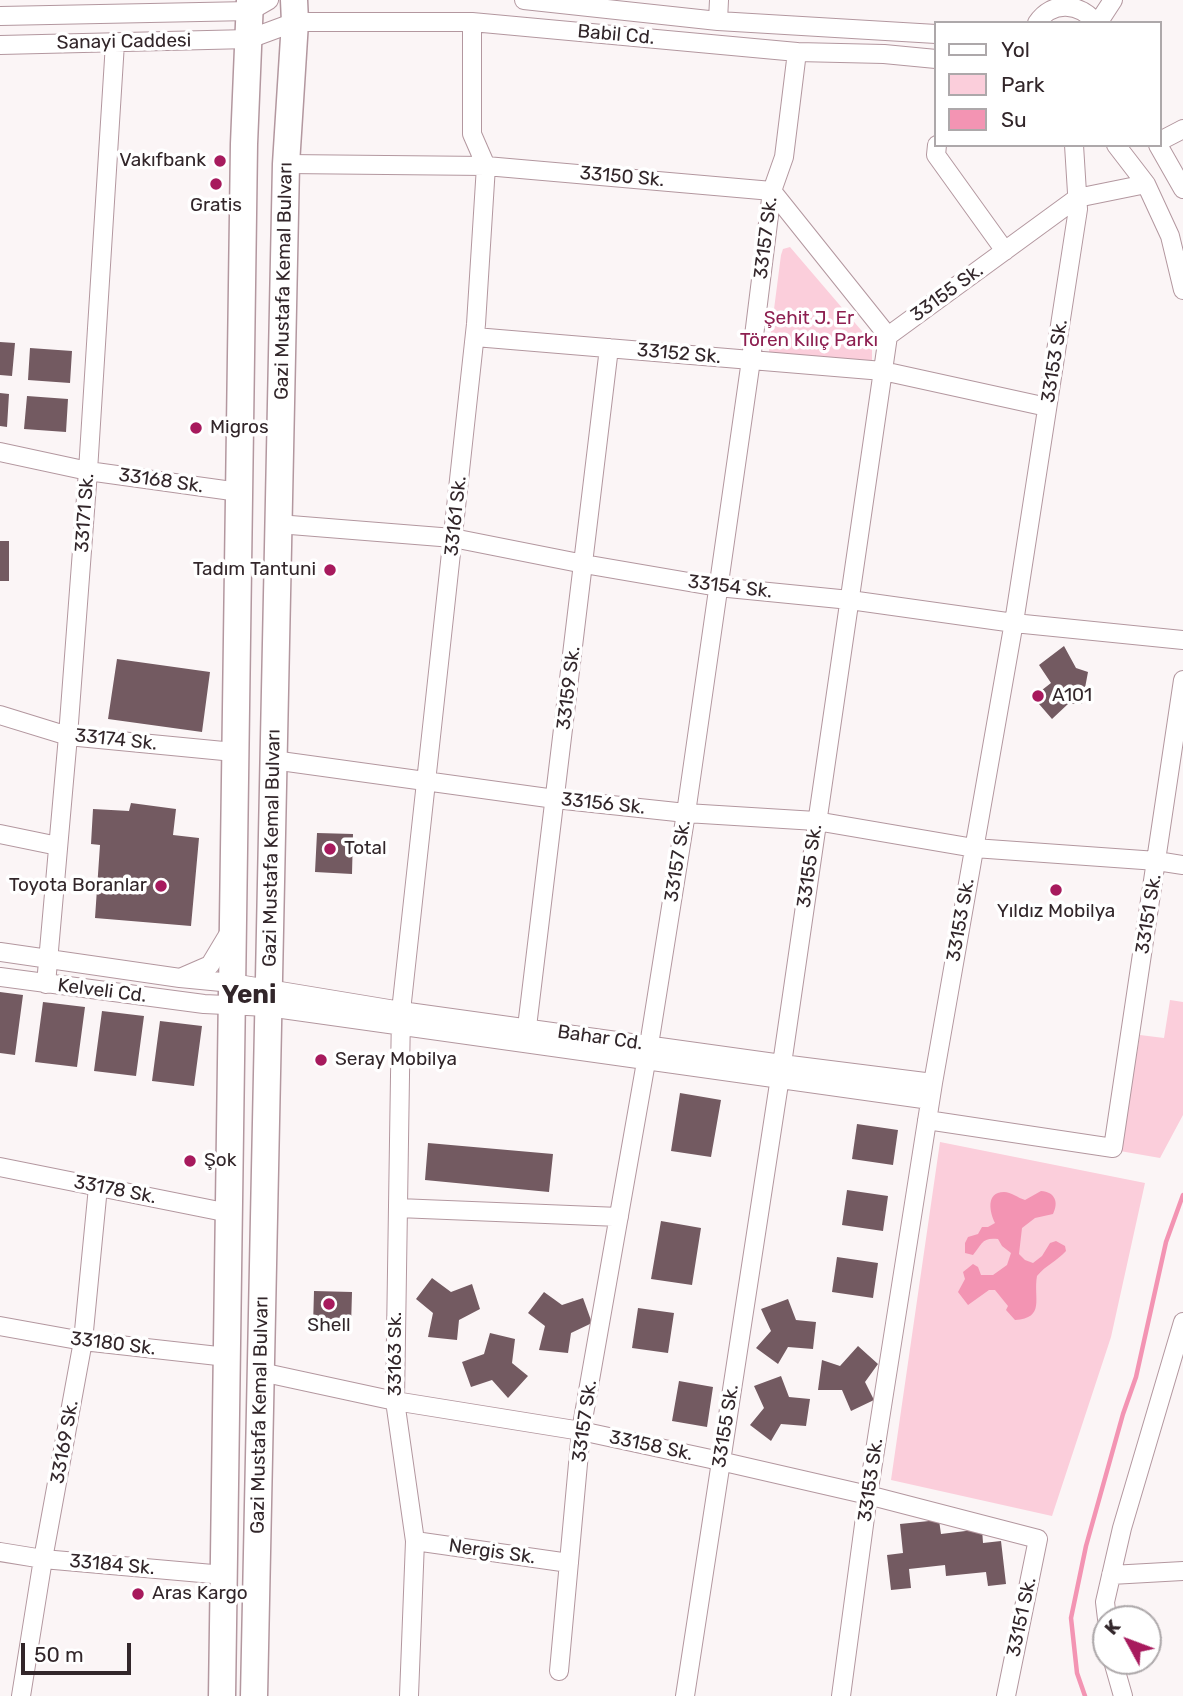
<!DOCTYPE html>
<meta charset="utf-8">
<style>
body{margin:0}
#map{position:relative;width:1183px;height:1696px;overflow:hidden;background:#fbf5f6;font-family:Rubik,sans-serif}
canvas{display:block}
.legend{position:absolute;left:934px;top:21px;width:228px;height:126px;box-sizing:border-box;background:#fff;border:2px solid #ada8aa;margin:0;padding:9px 12px;list-style:none;font-size:21px;color:#32262a}
.legend li{display:flex;align-items:center;gap:14px;height:35px}
.legend b{width:35px;border:2px solid #ada8aa}
.north{position:absolute;left:1092px;top:1605px;width:70px;height:70px;box-sizing:border-box;background:#fff;border:2px solid #ada8aa;border-radius:50%;rotate:311deg;font-size:19px;font-weight:700;line-height:28px;text-align:center;color:#32262a}
.north::after{content:'';display:block;margin:auto;width:24px;height:32px;background:#a71a5d;clip-path:polygon(50% 0,100% 100%,50% 72%,0 100%)}
.scale{position:absolute;left:21px;top:1643px;width:110px;height:32px;box-sizing:border-box;border:4px solid #32262a;border-top:0;padding-left:9px;font-size:21px;line-height:24px;white-space:nowrap;color:#32262a;-webkit-text-stroke:5px #fff;paint-order:stroke}
</style>
<div id="map">
<canvas width="1183" height="1696"></canvas>
<ul class="legend">
<li><b style="height:9px;background:#fff"></b>Yol</li>
<li><b style="height:19px;background:#fbcedb"></b>Park</li>
<li><b style="height:19px;background:#f394b3"></b>Su</li>
</ul>
<div class="north">K</div>
<div class="scale">50 m</div>
</div>
<script>
const ctx = document.querySelector('canvas').getContext('2d');
ctx.lineJoin = 'round';
function paint(path, color) { ctx.fillStyle = color; ctx.fill(path, 'evenodd'); }
function strokePath(path, color, width, dash) { ctx.strokeStyle = color; ctx.lineWidth = width; ctx.lineCap = dash ? 'butt' : 'round'; ctx.setLineDash(dash || []); ctx.stroke(path); }
function drawText(font, color, halo, rows, align = 'center') {
  ctx.font = font + ' Rubik,sans-serif'; ctx.lineWidth = 7; ctx.setLineDash([]); ctx.textBaseline = 'middle'; ctx.strokeStyle = halo; ctx.fillStyle = color; for (const [text, x, y, turn = 0] of rows) {
    ctx.save(); ctx.translate(x, y); ctx.rotate((+turn || 0) * Math.PI / 180); ctx.textAlign = isNaN(turn) ? turn : align; if (halo) ctx.strokeText(text, 0, 0); ctx.fillText(text, 0, 0); ctx.restore();
  }
}
paint(new Path2D(`
 M790,247L867,337L872,347V364L769,361V348L781,255L783,249Z
 M1170,1000L1183,1002V1115L1160,1158L1120,1151L1140,1035L1164,1038Z
 M940,1142L1145,1183L1111,1337L1052,1516L891,1480Z`), '#fbcedb');
paint(new Path2D(`
 M1041,1191C1055,1192 1059,1202 1053,1214L1035,1218L1022,1228L1019,1254L1025,1260L1033,1263L1042,1256L1050,1243L1056,1241L1065,1246L1066,1251C1057,1261 1046,1265 1037,1276C1033,1298 1046,1318 1015,1320L1006,1310L1008,1306L995,1290H989L968,1305L958,1292L965,1279L963,1272L973,1264L978,1267L981,1275H993L1007,1265L1011,1253L1002,1246L998,1239C982,1237 982,1244 973,1255L965,1253V1243L968,1237L978,1234L982,1227H988L995,1223C990,1213 985,1192 1004,1192C1011,1192 1018,1198 1025,1200Z`), '#f394b3');
strokePath(new Path2D(`
 M1085,1696L1077,1673L1071,1618L1086,1546L1123,1414L1136,1377L1166,1242L1183,1195`), '#f394b3', 4.5);
paint(new Path2D(`
 M0,342L15,343L12,376L0,375Z
 M30,348L72,351L70,383L28,380Z
 M0,393L9,394L7,427L0,426Z
 M27,396L68,399L66,432L24,429Z
 M0,541H9V581H0Z
 M1064,646L1076,668L1088,672L1082,704H1068L1052,719L1033,697L1051,683L1039,665Z
 M117,659L210,672L202,732L108,719Z
 M131,803L176,809L173,835L199,838L191,926L95,918L100,845L91,844L93,809L129,811Z
 M317,833L353,834L352,874L315,872Z
 M0,992L23,995L15,1055L0,1053Z
 M43,1002L85,1007L77,1067L35,1062Z
 M102,1011L144,1016L136,1076L94,1071Z
 M160,1021L202,1026L194,1086L152,1081Z
 M680,1093L721,1100L711,1157L671,1151Z
 M857,1124L898,1130L893,1165L852,1159Z
 M428,1143L553,1154L549,1192L425,1180Z
 M847,1190L888,1196L883,1231L842,1225Z
 M661,1221L701,1228L692,1285L651,1279Z
 M837,1257L878,1263L873,1298L832,1292Z
 M432,1278L451,1292L472,1284L480,1309L459,1320L457,1340L428,1337L433,1313L416,1299Z
 M314,1291L352,1292L351,1327L313,1326Z
 M544,1292L562,1305L583,1298L592,1323L571,1333L568,1353L539,1350L545,1326L528,1313Z
 M788,1299L796,1320L816,1322L813,1349L788,1347L778,1364L756,1348L771,1331L761,1309Z
 M638,1308L674,1313L668,1353L632,1348Z
 M490,1333L515,1339L512,1363L528,1376L508,1398L492,1380L471,1387L462,1362L484,1354Z
 M858,1346L878,1364L865,1382L874,1400L851,1411L842,1390H818L822,1360L840,1366Z
 M781,1376L789,1397L810,1399L806,1426L781,1424L771,1441L750,1425L764,1408L754,1386Z
 M679,1381L713,1387L707,1427L672,1421Z
 M939,1520L941,1534L982,1529L983,1543L1001,1541L1006,1584L988,1586L986,1572L946,1576L945,1565L909,1569L911,1588L891,1590L887,1555L903,1553L900,1524Z`), '#735a61');
const minor = new Path2D(`
 M524,0L718,21L936,34
 M0,16L250,11L269,0
 M718,21L719,0
 M1037,23C1052,0 1080,3 1096,23
 M1098,23L1113,0
 M0,45L249,39L295,22H472L797,52L884,54L936,59
 M1160,141L1183,129
 M937,145L936,155L1005,251
 M1116,145L1146,184L1170,236L1183,290
 M1158,145L1183,189
 M286,164L486,166L772,191L888,336
 M475,337L883,371L1047,407
 M0,452L88,471L239,492
 M278,524L453,538L584,564L718,587L850,600L1014,623L1183,640
 M0,715L68,736L234,752
 M273,760L555,799L686,813L816,821L974,848L1157,861L1183,865
 M0,834L58,846
 M0,952L180,978L210,965L231,930
 M0,977L204,1004L268,1007L930,1100
 M180,978L232,983L401,1011L782,1064L933,1083
 M46,984L68,736L88,471L115,43
 M527,1027L609,348
 M927,1120L1113,1148L1183,680
 M0,1167L229,1213
 M398,1208L619,1217
 M0,1326L83,1341L227,1357
 M261,1372L395,1401L581,1431L720,1461L868,1495L1038,1539L1006,1696
 M415,1541L569,1563
 M0,1552L43,1559L224,1575
 M1111,1575L1183,1571
 M1107,1619L1105,1602L1122,1528L1183,1322
 M1113,1661L1123,1696
 M559,1671L581,1431L649,1045L686,813L751,360L772,191L784,157L797,52
 M21,1696L43,1559L83,1341L98,1187
 M409,1696L415,1541L395,1401L401,1011L476,324L486,166L472,134V22
 M685,1696L782,1064L888,336L1077,198L1146,184
 M841,1696L868,1495L933,1083L1015,616L1078,209L1074,145`);
const highway = new Path2D(`
 M222,1696L244,144L250,0
 M254,1696L286,164L295,22L294,0`);
strokePath(minor, '#b3979f', 20);
strokePath(highway, '#b3979f', 29);
strokePath(minor, '#fff', 18);
strokePath(highway, '#fff', 26);
for (const [x, y, r, color] of [
 [220,161,7,"#a71a5d"],
 [216,184,7,"#a71a5d"],
 [196,428,7,"#a71a5d"],
 [330,570,7,"#a71a5d"],
 [1038,696,7,"#a71a5d"],
 [330,849,7,"#a71a5d"],
 [161,886,7,"#a71a5d"],
 [1056,890,7,"#a71a5d"],
 [321,1060,7,"#a71a5d"],
 [190,1161,7,"#a71a5d"],
 [329,1304,7,"#a71a5d"],
 [138,1594,7,"#a71a5d"]
]) { const dot = new Path2D(); dot.arc(x, y, r, 0, 2 * Math.PI); ctx.fillStyle = color; ctx.fill(dot); strokePath(dot, '#fff', 2.5); }
drawText('19px', '#32262a', '#fff', [
 ["Babil Cd.",616,35,5],
 ["Sanayi Caddesi",124,42,-1],
 ["33150 Sk.",622,177,5],
 ["33157 Sk.",766,238,-83],
 ["Gazi Mustafa Kemal Bulvarı",284,281,-89],
 ["33155 Sk.",947,293,-36],
 ["33152 Sk.",679,354,5],
 ["33153 Sk.",1055,361,-81],
 ["33168 Sk.",161,481,8],
 ["33171 Sk.",85,513,-86],
 ["33161 Sk.",456,516,-84],
 ["33154 Sk.",730,587,7],
 ["33159 Sk.",569,688,-83],
 ["33174 Sk.",116,740,6],
 ["33156 Sk.",603,804,6],
 ["Gazi Mustafa Kemal Bulvarı",272,848,-89],
 ["33157 Sk.",678,861,-81],
 ["33155 Sk.",810,866,-82],
 ["33151 Sk.",1149,914,-81],
 ["33153 Sk.",961,920,-80],
 ["Kelveli Cd.",102,991,7],
 ["Bahar Cd.",600,1038,8],
 ["33178 Sk.",115,1190,11],
 ["33180 Sk.",113,1344,7],
 ["33163 Sk.",396,1354,-90],
 ["Gazi Mustafa Kemal Bulvarı",260,1415,-89],
 ["33157 Sk.",585,1421,-82],
 ["33155 Sk.",726,1426,-81],
 ["33169 Sk.",65,1442,-80],
 ["33158 Sk.",651,1446,12],
 ["33153 Sk.",871,1480,-82],
 ["Nergis Sk.",492,1552,8],
 ["33184 Sk.",112,1565,5],
 ["33151 Sk.",1022,1617,-78]
]);
drawText('19px', '#32262a', '#fff', [
 ["Vakıfbank",206,161,"right"],
 ["Gratis",216,206,"center"],
 ["Migros",210,428],
 ["Tadım Tantuni",316,570,"right"],
 ["A101",1052,696],
 ["Total",344,849],
 ["Toyota Boranlar",147,886,"right"],
 ["Yıldız Mobilya",1056,912,"center"],
 ["Seray Mobilya",335,1060],
 ["Şok",204,1161],
 ["Shell",329,1326,"center"],
 ["Aras Kargo",152,1594]
], 'left');
drawText('19px', '#8d1f50', '#fff', [
 ["Şehit J. Er",809,319],
 ["Tören Kılıç Parkı",809,341]
]);
drawText('bold 26px', '#32262a', '#fff', [
 ["Yeni",249,995]
]);
</script>
